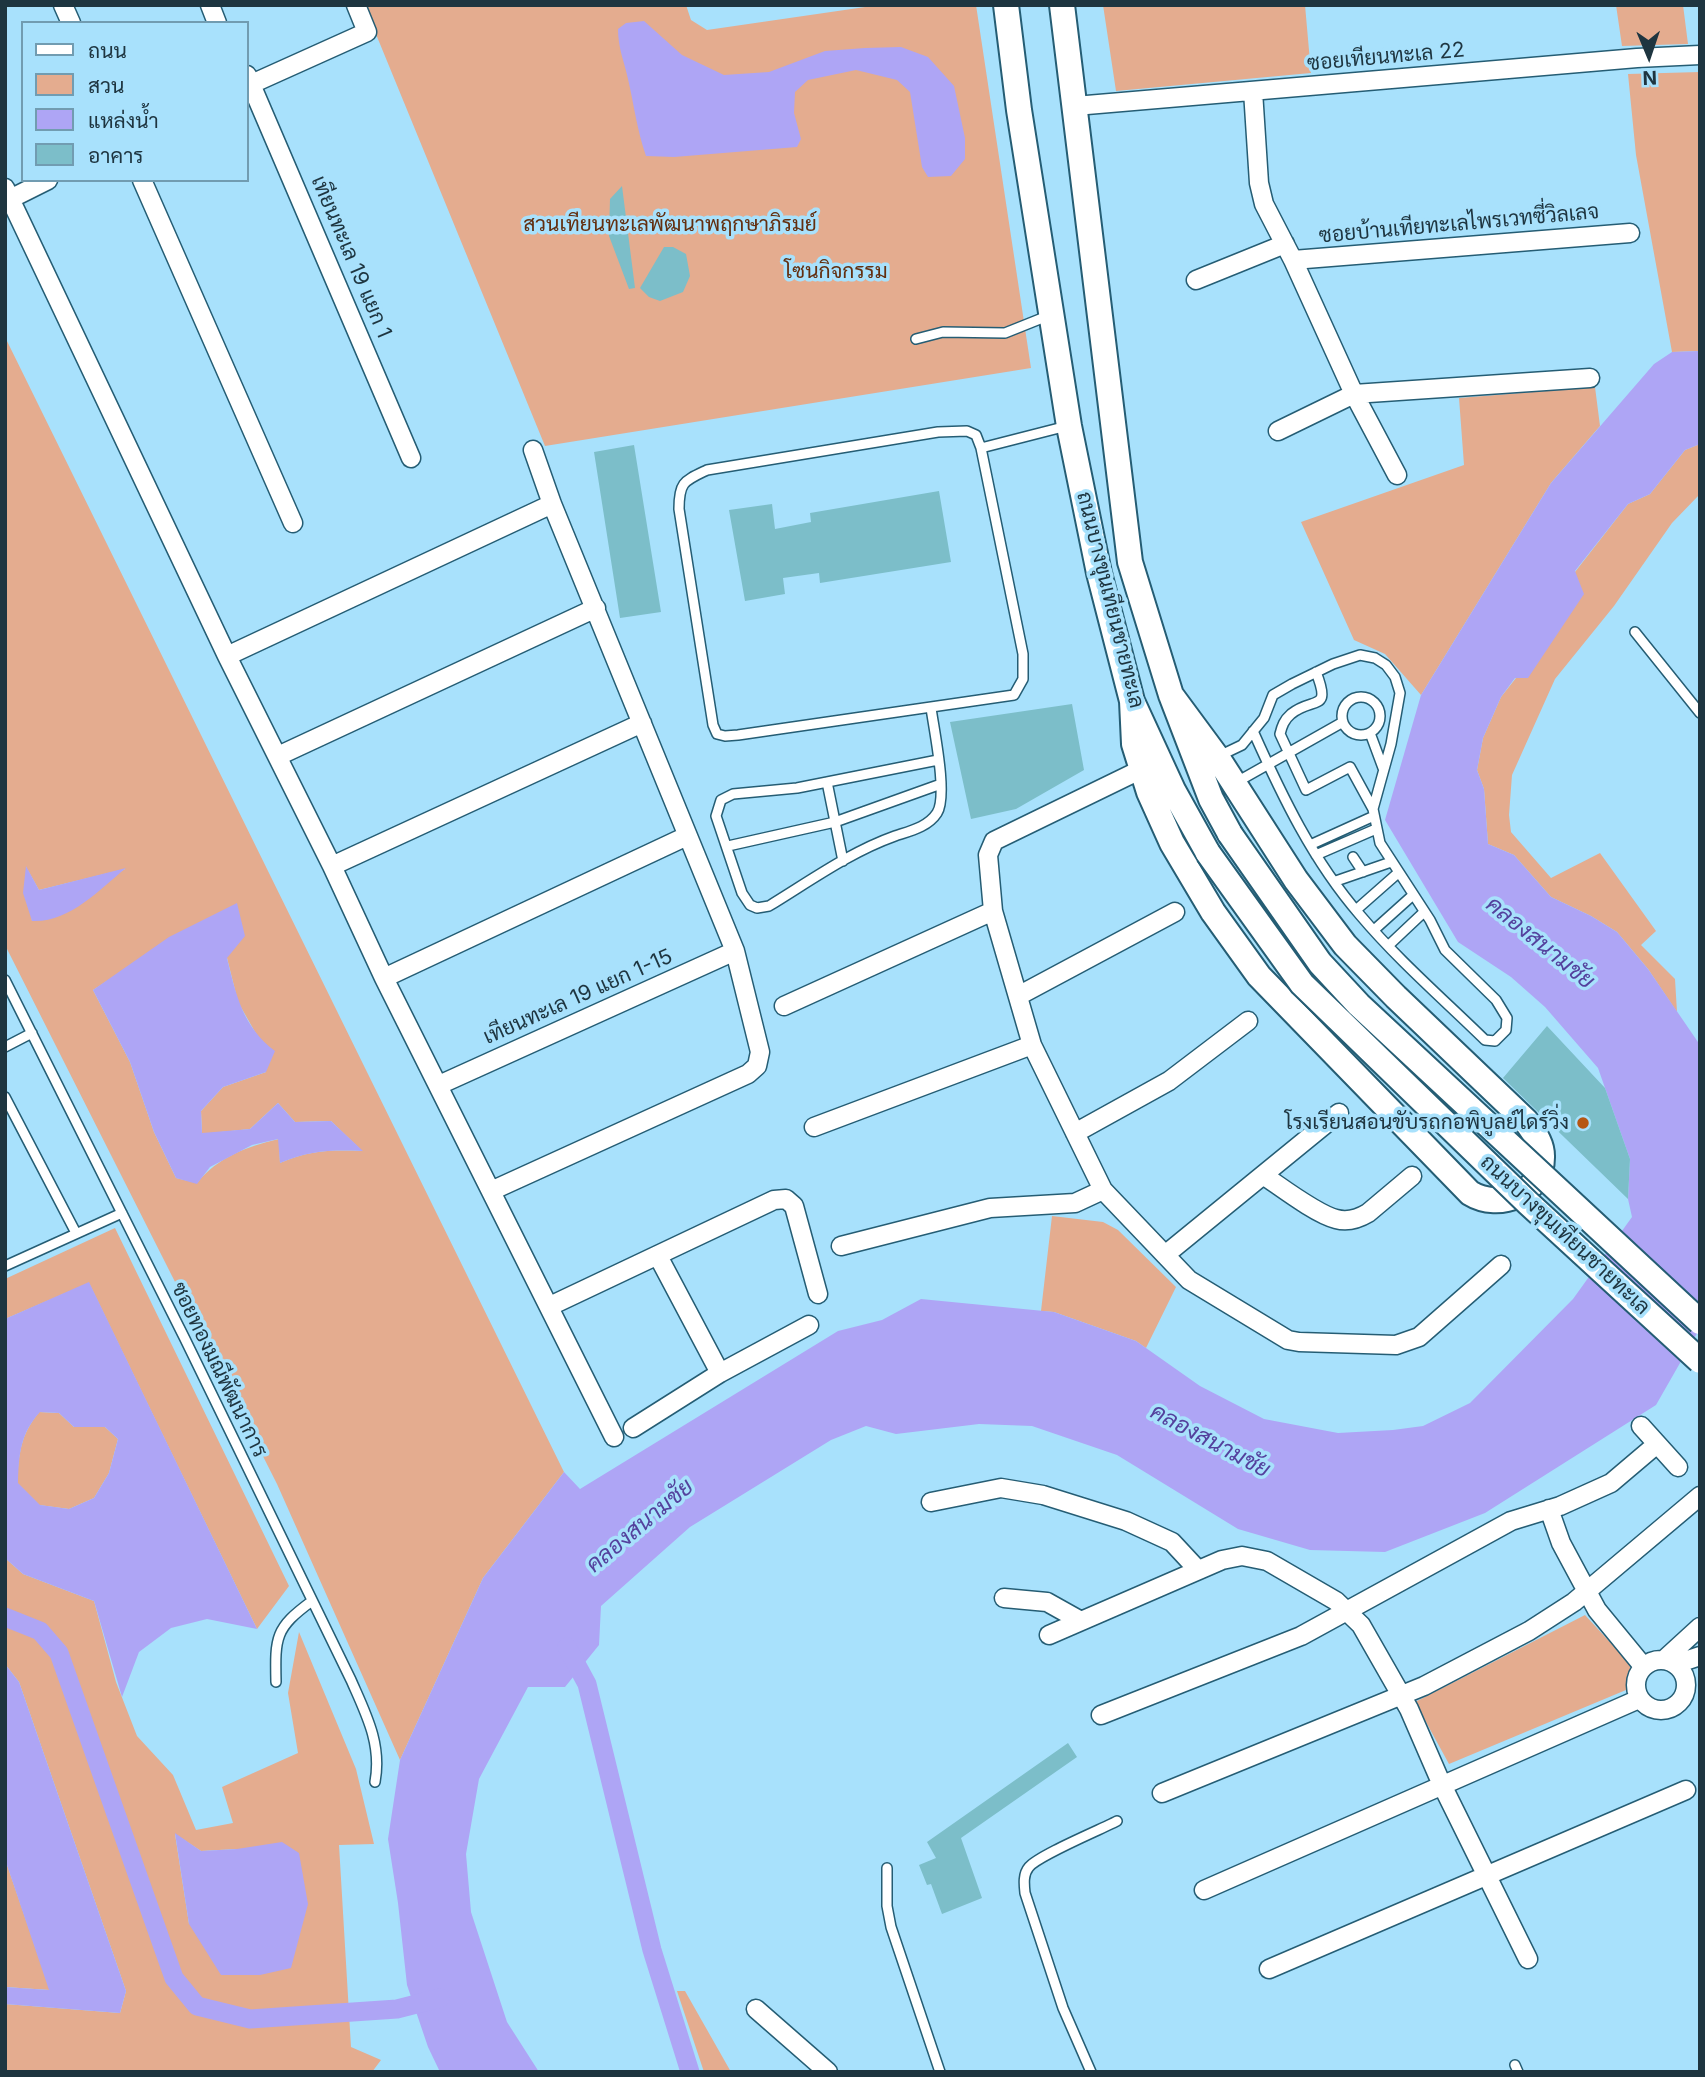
<!DOCTYPE html>
<meta charset="utf-8">
<style>
body{margin:0}
#map{position:relative;width:1705px;height:2077px;overflow:hidden;background:#a8e1fc;font-family:Inter,Sarabun,sans-serif}
canvas{display:block}
.frame{position:absolute;inset:0;border:7px solid #1e3540;pointer-events:none}
.legend{position:absolute;left:21px;top:21px;width:228px;height:161px;box-sizing:border-box;background:#a8e1fc;border:2px solid #719cb1;margin:0;padding:9px 12px;list-style:none;font-size:21px;color:#1e3540}
.legend li{display:flex;align-items:center;gap:14px;height:35px}
.legend b{width:35px;border:2px solid #719cb1}
.north{position:absolute;left:1614px;top:21px;width:70px;height:70px;-webkit-text-stroke:5px #a8e1fc;paint-order:stroke;rotate:178deg;font-size:19px;font-weight:700;line-height:28px;text-align:center;color:#1e3540}
.north::after{content:'';display:block;margin:auto;width:24px;height:32px;background:#1e3540;clip-path:polygon(50% 0,100% 100%,50% 72%,0 100%)}
</style>
<div id="map">
<canvas width="1705" height="2077"></canvas>
<div class="frame"></div>
<ul class="legend">
<li><b style="height:9px;background:#fff"></b>ถนน</li>
<li><b style="height:19px;background:#e4ac8f"></b>สวน</li>
<li><b style="height:19px;background:#aea5f5"></b>แหล่งน้ำ</li>
<li><b style="height:19px;background:#7cbec9"></b>อาคาร</li>
</ul>
<div class="north">N</div>
</div>
<script>
const ctx = document.querySelector('canvas').getContext('2d');
ctx.lineJoin = 'round';
function paint(path, color) { ctx.fillStyle = color; ctx.fill(path, 'evenodd'); }
function strokePath(path, color, width, dash) { ctx.strokeStyle = color; ctx.lineWidth = width; ctx.lineCap = dash ? 'butt' : 'round'; ctx.setLineDash(dash || []); ctx.stroke(path); }
function drawText(font, color, halo, rows, align = 'center') {
  ctx.font = font + ' Inter,Sarabun,sans-serif'; ctx.lineWidth = 7; ctx.setLineDash([]); ctx.textBaseline = 'middle'; ctx.strokeStyle = halo; ctx.fillStyle = color; for (const [text, x, y, turn = 0] of rows) {
    ctx.save(); ctx.translate(x, y); ctx.rotate((+turn || 0) * Math.PI / 180); ctx.textAlign = isNaN(turn) ? turn : align; if (halo) ctx.strokeText(text, 0, 0); ctx.fillText(text, 0, 0); ctx.restore();
  }
}
paint(new Path2D(`
 M364,5H686L691,20L707,30L879,5H976L1031,368L545,446Z
 M1103,5H1305L1311,73L1116,91Z
 M1616,5H1683L1688,44L1622,46Z
 M1700,72V351L1672,352L1636,155L1628,74Z
 M5,337L564,1472L483,1578L400,1760L277,1484L5,945ZM26,867L39,890L125,869L32,921ZM227,958L238,1002L259,1039L266,1072L223,1087L201,1111L202,1134L250,1129L278,1103L295,1122L331,1121L362,1151C330,1150 310,1150 280,1163L279,1139C246,1147 218,1157 197,1183L176,1178L154,1132L130,1062L93,990L129,967Z
 M1595,387L1600,426L1551,483L1421,695L1385,654L1354,640L1301,522L1464,465L1459,398Z
 M1700,444V494L1672,523L1614,606L1555,679L1512,775L1509,815L1511,832L1551,878L1600,853L1656,931L1641,945L1675,979L1677,1012L1648,969L1617,932L1591,916L1551,897L1514,855L1488,844L1484,789L1477,770L1483,738L1501,697L1516,678L1575,572L1628,504L1650,494L1685,450Z
 M1052,1216L1103,1222L1118,1230L1176,1287L1146,1348L1136,1341L1054,1312L1041,1311Z
 M115,1228L289,1586L257,1629L89,1283L5,1319V1279Z
 M39,1412L59,1413L74,1427H105L118,1439L109,1473L94,1498L69,1509L39,1505L17,1483C19,1453 20,1436 39,1412Z
 M5,1558L23,1574L94,1601L116,1682L137,1736L173,1775L196,1830L233,1823L222,1787L298,1753L288,1693L299,1632L356,1769L374,1844L339,1845L351,2047L381,2060L372,2072H5V2004L120,2013L126,1991L19,1682L5,1664ZM175,1834L201,1851L237,1849L189,1924Z
 M1585,1615L1631,1665L1626,1690L1449,1764L1415,1702Z
 M5,1859L50,1990L5,1987Z
 M677,1991H685L731,2072H704Z`), '#e4ac8f');
paint(new Path2D(`
 M644,21L682,55L724,75L769,72L825,51L865,48L901,47L928,57L954,86L965,138V159L951,176L928,177L922,167L910,92L897,80L856,70L808,80L795,92L794,113L801,139L797,147L674,157L646,156C637,130 634,105 628,79C624,61 618,48 618,29L626,23Z
 M1700,351V444L1685,450L1650,494L1628,504L1575,571L1584,594L1528,678H1515L1501,697L1483,738L1477,770L1484,789L1488,844L1514,855L1551,897L1591,916L1617,932L1648,969L1700,1045V1328L1656,1405L1485,1513L1385,1552L1310,1550L1238,1529L1117,1455L1032,1426L979,1424L896,1434L866,1426L831,1440L690,1527L601,1606L599,1645L565,1687H528L479,1779L466,1854L471,1912L507,2022L539,2072H440L428,2047L407,1985L398,1903L388,1839L400,1760L483,1578L564,1472L580,1489L838,1331L882,1320L921,1299L1054,1312L1136,1341L1200,1386L1264,1419L1338,1433L1393,1430L1423,1426L1470,1403L1573,1299L1632,1217L1628,1199L1630,1159L1598,1068L1545,1007L1511,977L1458,942L1385,820L1421,695L1551,483L1654,364L1672,352Z
 M26,866L39,890L126,868C99,890 69,923 32,921L23,893Z
 M237,903L245,936L227,958C236,995 243,1027 275,1051L266,1072L223,1087L201,1111L202,1133L250,1129L278,1103L295,1122L331,1121L363,1151C331,1150 311,1150 280,1163L278,1139L252,1145L210,1167L197,1184L176,1178L154,1132L130,1062L93,990L169,937Z
 M89,1282L257,1629L207,1619L171,1628L139,1652L122,1697L94,1601L23,1574L5,1558V1319ZM40,1412L59,1413L74,1427H105L118,1439L109,1473L94,1498L69,1509L40,1505L18,1483C19,1454 20,1434 40,1412Z
 M5,1664L19,1682L126,1991L120,2013L5,2004V1987L49,1990L5,1859Z
 M175,1833L201,1851L237,1849L282,1842L299,1853L308,1904L291,1968L260,1975H221L189,1924Z`), '#aea5f5');
strokePath(new Path2D(`
 M5,1617L40,1631L59,1653L174,1978L197,2006L250,2019L397,2009L440,1998
 M567,1647L587,1684L652,1950L690,2072`), '#aea5f5', 19);
paint(new Path2D(`
 M622,186L635,288L629,289L609,236L610,199Z
 M664,247H673L686,254L690,276L683,292L660,301L649,297L640,288Z
 M634,445L661,612L620,618L594,452Z
 M939,491L951,562L820,583L819,573L783,578L785,594L745,601L729,510L772,504L775,529L811,522L810,513Z
 M1072,704L1084,770L1016,809L971,819L950,722Z
 M1547,1026L1605,1088L1630,1159L1628,1199L1503,1078Z
 M1068,1743L1077,1757L961,1838L982,1898L942,1914L931,1884L927,1885L919,1865L936,1858L927,1842Z`), '#7cbec9');
const lane = new Path2D(`
 M916,339L943,332L1005,333L1050,315
 M981,448L1023,654V679L1014,695L738,735L725,736L717,734L713,725L679,509C679,482 684,481 707,470L938,432L967,431L976,435L981,448L1067,426
 M1635,632L1700,713
 M1316,672C1332,713 1313,696 1291,714C1284,720 1282,726 1280,734L1306,790L1350,767L1373,809
 M1342 716a19 19 0 1 1 38 0a19 19 0 1 1-38 0Z
 M931,708C934,730 948,796 937,813C928,827 910,831 895,836C850,852 810,881 769,906L757,908L750,905L742,893L716,816L721,800L733,794L797,788L938,760
 M1370,733L1383,768
 M1219,756L1242,745L1264,718L1273,695L1292,684L1333,664L1360,655L1375,658L1386,665L1395,677L1400,693L1391,744L1373,809L1380,843L1430,920L1445,950L1496,1000L1507,1018L1506,1030L1495,1041L1485,1040C1443,999 1398,960 1360,915C1313,861 1282,796 1253,731
 M827,782L843,861
 M1235,783L1343,722
 M1310,845L1374,816
 M728,846L835,822L941,784
 M1316,855L1376,829
 M1353,857L1363,872
 M1336,881L1391,862
 M1356,910L1398,873
 M1374,930L1413,895
 M1389,945L1424,912
 M5,980L185,1339L351,1680C366,1714 382,1744 375,1782
 M5,1047L32,1033
 M5,1097L76,1233
 M5,1266L122,1213
 M276,1682C275,1637 275,1628 312,1601
 M887,1868V1906L891,1927L940,2072
 M1515,2065L1518,2072
 M1091,2072L1063,2008L1025,1893C1024,1884 1023,1874 1029,1867C1039,1855 1100,1830 1117,1821`);
const street = new Path2D(`
 M63,5L71,23
 M210,5L217,23
 M247,75L411,458
 M247,86L367,32L356,5
 M1253,91L1259,183L1264,204L1293,260L1354,394L1397,475
 M1075,106L1637,58L1700,55
 M142,180L293,523
 M5,188L227,656L332,866L384,978L614,1437
 M10,199L48,180
 M1293,260L1630,233
 M1196,280L1285,244
 M1278,431L1354,394L1590,378
 M227,656L552,504
 M278,756L596,608
 M1142,769L994,841L988,855L993,911L1032,1045L1103,1190L1189,1280L1288,1340L1299,1342L1396,1345L1419,1337L1501,1265
 M332,866L642,723
 M384,978L687,836
 M1018,996L1175,912
 M784,1006L993,911
 M439,1085L735,951
 M814,1127L1032,1045
 M1075,1133L1169,1081L1248,1021
 M1263,1175C1281,1187 1316,1214 1336,1219C1347,1222 1358,1219 1368,1213L1412,1176
 M491,1191L748,1074L757,1066L760,1052L735,951L552,504L533,450
 M841,1246L990,1208L1075,1203L1103,1190
 M1165,1255L1339,1113
 M658,1256L720,1373
 M550,1306L774,1200L786,1199L794,1206L818,1294
 M1641,1426L1678,1467
 M633,1428L720,1373L809,1325
 M931,1502L1001,1488L1043,1495L1126,1521L1172,1542L1198,1570
 M1549,1509L1561,1543L1597,1610L1643,1666
 M1004,1598L1047,1602L1081,1621
 M1049,1635L1222,1560L1242,1556L1267,1561L1336,1601L1361,1625L1409,1709L1442,1785L1528,1959
 M1665,1659L1700,1627
 M1636 1685a25 25 0 1 1 50 0a25 25 0 1 1-50 0Z
 M1676,1664L1700,1656
 M1101,1715L1301,1636L1511,1521L1560,1506L1611,1483L1657,1444
 M1162,1793L1424,1686L1529,1631L1574,1602L1700,1496
 M1204,1890L1639,1699
 M1269,1969L1686,1790
 M756,2009L828,2072`);
const secondary = new Path2D(`
 M1006,5L1019,110L1069,426L1099,573L1132,701L1173,790L1208,853
 M1062,5L1130,562L1171,695L1211,799L1230,834
 M1132,701L1134,744L1149,792L1172,843L1213,912L1259,976L1470,1193C1499,1211 1543,1194 1542,1156C1542,1142 1533,1132 1526,1121L1396,997L1345,945L1296,880L1219,760L1171,695`);
strokePath(lane, '#255d74', 12);
strokePath(street, '#255d74', 21);
strokePath(secondary, '#255d74', 28);
strokePath(lane, '#fff', 9);
strokePath(street, '#fff', 18);
strokePath(secondary, '#fff', 24);
const secondaryBridge = new Path2D(`
 M1230,834L1320,963L1359,1005L1700,1322
 M1208,853L1302,984L1528,1203L1700,1361`);
strokePath(secondaryBridge, '#255d74', 28, []);
strokePath(secondaryBridge, '#fff', 24);
for (const [x, y, r, color] of [
 [1583,1123,7,"#b65613"]
]) { const dot = new Path2D(); dot.arc(x, y, r, 0, 2 * Math.PI); ctx.fillStyle = color; ctx.fill(dot); strokePath(dot, '#a8e1fc', 2.5); }
drawText('21px', '#1e3540', '#a8e1fc', [
 ["ซอยเทียนทะเล 22",1386,57,-5],
 ["ซอยบ้านเทียทะเลไพรเวทซี่วิลเลจ",1459,224,-5],
 ["เทียนทะเล 19 แยก 1",351,257,67],
 ["ถนนบางขุนเทียนชายทะเล",1110,600,76],
 ["เทียนทะเล 19 แยก 1-15",578,997,-24],
 ["ถนนบางขุนเทียนชายทะเล",1565,1235,43],
 ["ซอยทองมณีพัฒนาการ",219,1370,64]
]);
drawText('21px', '#632f10', '#a8e1fc', [
 ["สวนเทียนทะเลพัฒนาพฤกษาภิรมย์",670,225],
 ["โซนกิจกรรม",836,272]
]);
drawText('21px', '#1e3540', '#a8e1fc', [
 ["โรงเรียนสอนขับรถกอพิบูลย์ไดร์วิ่ง",1569,1123]
], 'right');
drawText('italic 23px', '#54419d', '#a8e1fc', [
 ["คลองสนามชัย",1540,943,39],
 ["คลองสนามชัย",1210,1441,28],
 ["คลองสนามชัย",640,1526,-40]
]);
</script>
